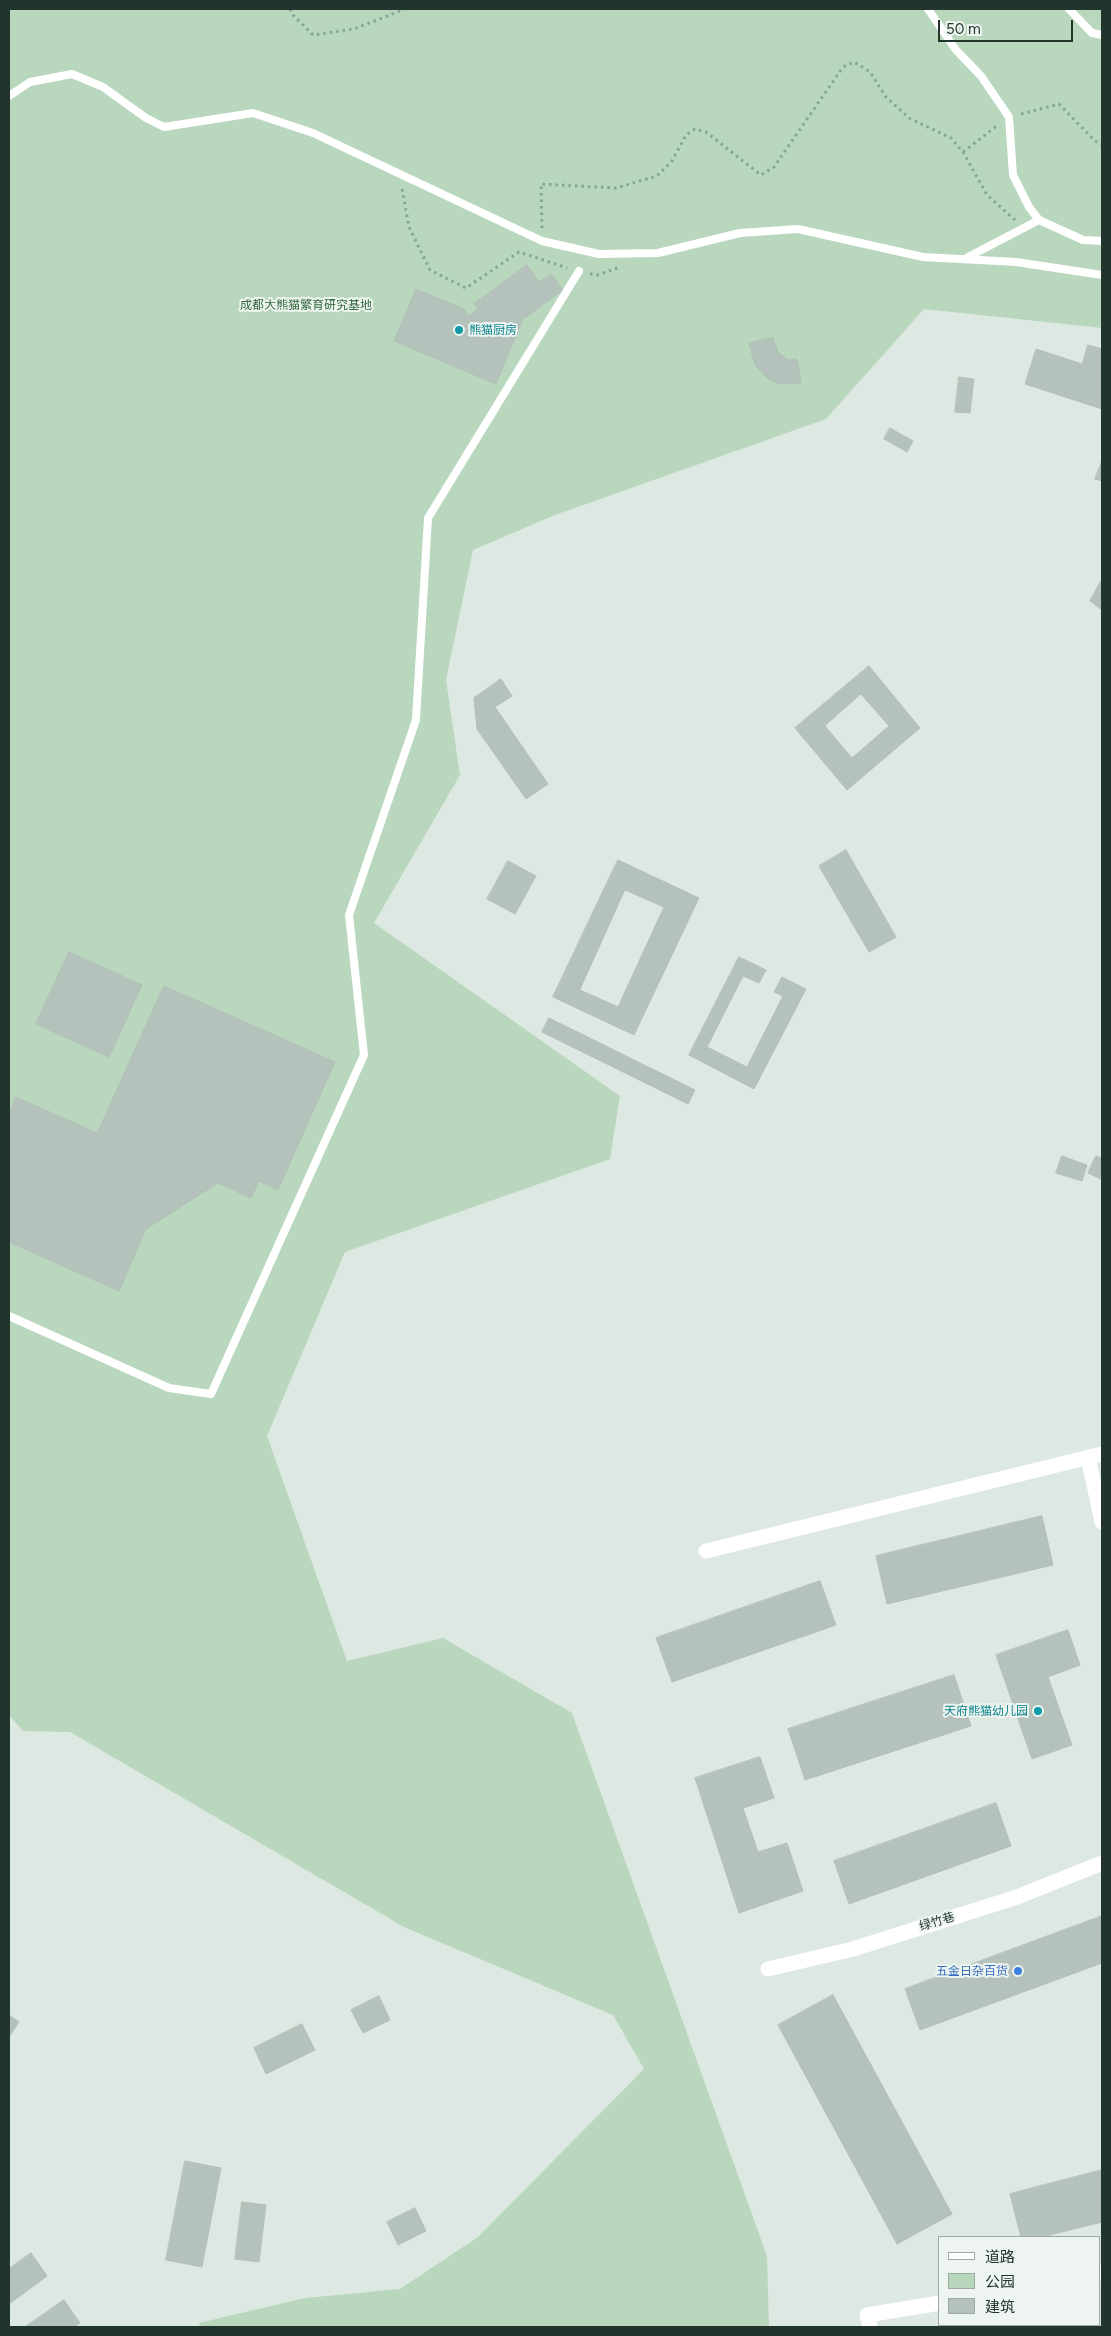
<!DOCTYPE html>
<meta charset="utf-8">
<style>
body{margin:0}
#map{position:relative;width:1111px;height:2336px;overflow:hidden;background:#dee8e2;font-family:Figtree,"Noto Sans SC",sans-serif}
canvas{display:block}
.frame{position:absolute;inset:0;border:10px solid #22352d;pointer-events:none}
.legend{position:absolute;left:938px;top:2236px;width:162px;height:90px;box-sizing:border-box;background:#eef5f0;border:1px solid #9ca8a2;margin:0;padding:6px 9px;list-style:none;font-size:15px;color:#22352d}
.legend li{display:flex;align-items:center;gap:10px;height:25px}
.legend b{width:25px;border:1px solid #9ca8a2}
.scale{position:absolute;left:938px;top:20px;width:135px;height:22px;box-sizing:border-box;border:2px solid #22352d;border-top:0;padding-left:6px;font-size:15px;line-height:18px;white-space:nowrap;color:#22352d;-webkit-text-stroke:4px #eef5f0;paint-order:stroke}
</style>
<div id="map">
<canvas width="1111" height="2336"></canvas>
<div class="frame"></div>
<ul class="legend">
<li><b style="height:6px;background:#fff"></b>道路</li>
<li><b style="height:14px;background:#b9d7bd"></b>公园</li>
<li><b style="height:14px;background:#b4c2bb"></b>建筑</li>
</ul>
<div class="scale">50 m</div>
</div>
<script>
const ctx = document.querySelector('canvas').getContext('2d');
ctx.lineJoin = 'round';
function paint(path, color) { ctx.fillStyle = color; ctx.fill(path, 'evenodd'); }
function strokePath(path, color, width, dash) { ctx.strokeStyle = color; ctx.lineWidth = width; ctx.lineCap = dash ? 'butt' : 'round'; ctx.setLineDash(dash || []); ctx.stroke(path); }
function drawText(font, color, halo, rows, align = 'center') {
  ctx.font = font + ' Figtree,"Noto Sans SC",sans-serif'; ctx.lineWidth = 4; ctx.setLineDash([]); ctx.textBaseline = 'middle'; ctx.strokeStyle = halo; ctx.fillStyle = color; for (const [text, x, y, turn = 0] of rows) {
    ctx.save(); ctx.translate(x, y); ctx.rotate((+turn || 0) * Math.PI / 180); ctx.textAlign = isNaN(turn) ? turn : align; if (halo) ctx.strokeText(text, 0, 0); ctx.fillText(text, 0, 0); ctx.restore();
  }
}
paint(new Path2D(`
 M9,9H1102V328L924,309L826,419L555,515L473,550L446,680L460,775L374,923L620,1096L610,1159L345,1252L267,1436L347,1661L443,1638L572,1713L767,2256L769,2327H200L199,2323L305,2298L400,2289L478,2237L644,2069L613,2015L404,1927L70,1732L23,1731L9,1715Z`), '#b9d7bd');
const building = new Path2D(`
 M527,265L539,282L551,274L563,290L523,319L496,384L394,341L416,289L464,309L469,316L478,308L474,304Z
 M773,338L778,352L788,360L797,359L801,383L779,384L767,378L755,365L749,343Z
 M1088,345L1102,349V409L1025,384L1036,349L1082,364Z
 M959,377L974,379L970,413L955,412Z
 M890,428L913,441L907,452L884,439Z
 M1102,461V481L1095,479Z
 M1102,579V610L1090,601Z
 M869,666L920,728L847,790L795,728ZM861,694L889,726L852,758L825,726Z
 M501,679L512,696L495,707L548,784L526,799L477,729L474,698Z
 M846,850L896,937L869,952L819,866Z
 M618,860L699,898L634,1035L553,997ZM625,890L664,907L618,1007L580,990Z
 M508,861L536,876L515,914L487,899Z
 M69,952L142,985L109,1057L36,1024Z
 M739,957L766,970L759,983L743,976L707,1047L747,1067L783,996L774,992L782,977L806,989L754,1089L689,1055Z
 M164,986L335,1062L278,1190L259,1181L251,1198L218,1183L146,1229L119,1291L9,1242V1114L16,1097L97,1133Z
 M549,1018L695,1090L688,1104L542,1032Z
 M1062,1156L1087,1165L1082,1181L1056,1173Z
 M1096,1156L1102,1158L1101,1179L1088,1173Z
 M1042,1516L1053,1565L887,1604L876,1556Z
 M820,1581L836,1625L672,1682L656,1638Z
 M1068,1630L1080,1665L1048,1677L1072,1745L1032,1759L996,1655Z
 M954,1675L971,1726L805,1780L788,1729Z
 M760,1757L774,1798L743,1808L758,1852L787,1843L803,1891L739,1913L695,1778Z
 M996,1803L1011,1846L849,1904L834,1861Z
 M1102,1916V1963L920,2030L905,1989Z
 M833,1995L952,2214L897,2244L778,2025Z
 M379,1996L390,2020L363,2033L351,2010Z
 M9,2015L19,2022L9,2037Z
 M302,2024L315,2050L266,2074L254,2048Z
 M185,2161L221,2168L202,2267L166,2260Z
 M1102,2170V2222L1042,2237H1021L1010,2194Z
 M242,2202L266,2205L259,2262L235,2259Z
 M415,2208L426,2231L398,2245L387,2222Z
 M31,2253L47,2276L9,2304V2269Z
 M64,2300L80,2323L74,2327H25Z`);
paint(building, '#b4c2bb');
strokePath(building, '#b2c0b8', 1);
strokePath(new Path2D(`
 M290,9L292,14L313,35L354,29L405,9
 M1021,114L1059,104L1095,141L1102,145
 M963,152L998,125
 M402,189L409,227L430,270L466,288L519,252L567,268
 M542,228L541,184L616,188L657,176L672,161L686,135L695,129L706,132L761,175L774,167L843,67L854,62L870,72L886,97L909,118L951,138L963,152L987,195L1015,220
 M590,274L597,275L620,267`), '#82a797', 3, [2.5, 4]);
strokePath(new Path2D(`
 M928,9L956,50L981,76L1009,117L1013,175L1029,207L1039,220L1083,240L1102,241
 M1069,9L1092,33L1102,35
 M9,96L30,82L72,74L103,87L146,118L164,127L253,113L313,133L542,241L599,254L658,253L740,233L798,229L923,257L1016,262L1102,275
 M968,257L1039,220
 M9,1316L169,1388L211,1394L364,1055L349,915L416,720L428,518L579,271`), '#fff', 8);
strokePath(new Path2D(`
 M1088,1457L1102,1522
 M706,1551L1102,1454
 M1100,2273L1102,2272
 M870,2327L867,2315L940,2303`), '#fff', 15);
strokePath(new Path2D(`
 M768,1969L853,1949L1017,1897L1102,1863`), '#fff', 15);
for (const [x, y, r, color] of [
 [459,330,5,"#0f9aa8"],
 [1038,1711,5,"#0f9aa8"],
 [1018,1971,5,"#3f7fe0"]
]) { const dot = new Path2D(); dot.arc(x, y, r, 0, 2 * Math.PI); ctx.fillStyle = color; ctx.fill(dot); strokePath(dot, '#eef5f0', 2); }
drawText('12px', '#31673e', '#eef5f0', [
 ["成都大熊猫繁育研究基地",306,305]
]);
drawText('12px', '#0d838f', '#eef5f0', [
 ["熊猫厨房",469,330],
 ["天府熊猫幼儿园",1028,1711,"right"]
], 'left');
drawText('12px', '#22352d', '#eef5f0', [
 ["绿竹巷",937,1922,-17]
]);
drawText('12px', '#366cbe', '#eef5f0', [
 ["五金日杂百货",1008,1971]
], 'right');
</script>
